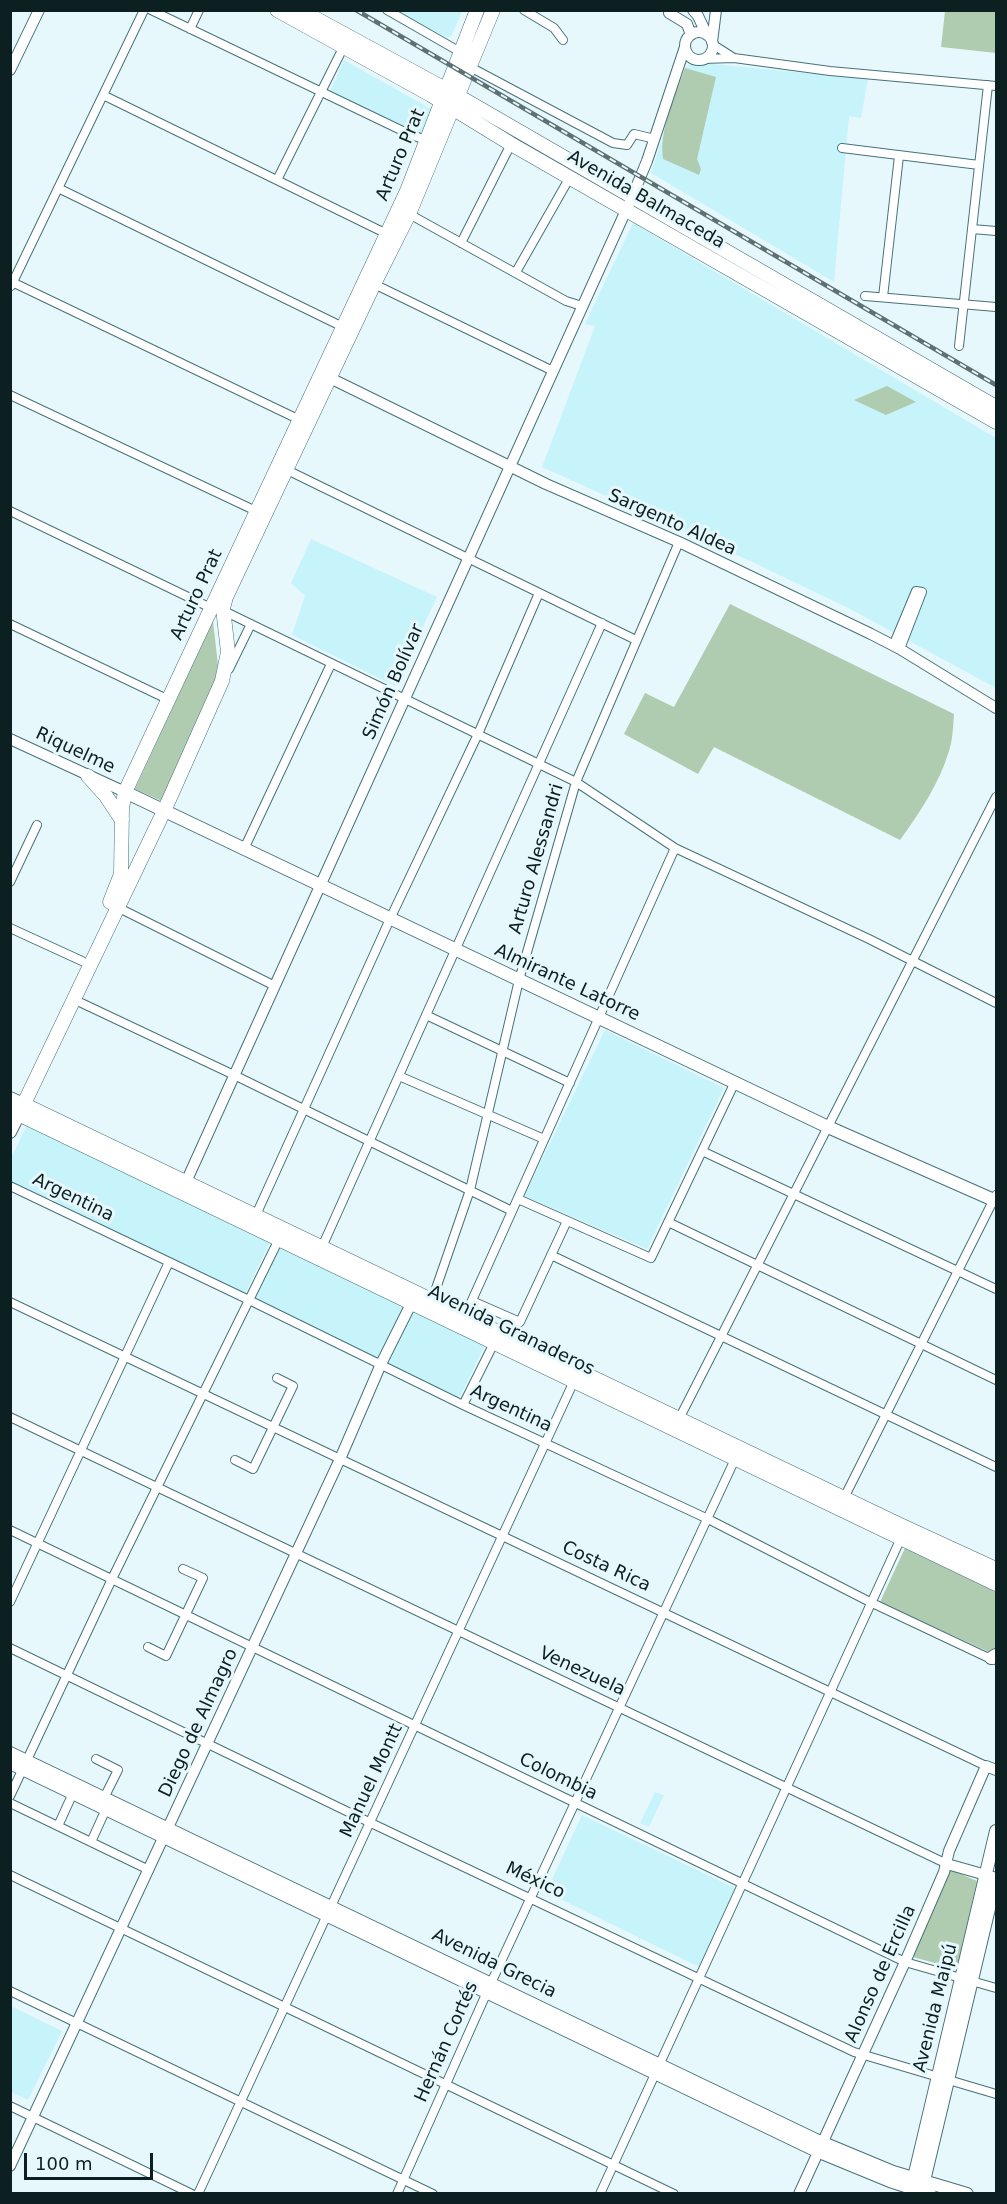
<!DOCTYPE html>
<meta charset="utf-8">
<style>
body{margin:0}
#map{position:relative;width:1007px;height:2204px;overflow:hidden;background:#e6f8fc;font-family:"DejaVu Sans",sans-serif}
canvas{display:block}
.frame{position:absolute;inset:0;border:12px solid #0c1f21;pointer-events:none}
.scale{position:absolute;left:24px;top:2153px;width:129px;height:27px;box-sizing:border-box;border:3px solid #0c1f21;border-top:0;padding-left:8px;font-size:18px;line-height:21px;white-space:nowrap;color:#0c1f21;-webkit-text-stroke:4px #e6f8fc;paint-order:stroke}
</style>
<div id="map">
<canvas width="1007" height="2204"></canvas>
<div class="frame"></div>
<div class="scale">100 m</div>
</div>
<script>
const ctx = document.querySelector('canvas').getContext('2d');
ctx.lineJoin = 'round';
function paint(path, color) { ctx.fillStyle = color; ctx.fill(path, 'evenodd'); }
function strokePath(path, color, width, dash) { ctx.strokeStyle = color; ctx.lineWidth = width; ctx.lineCap = dash ? 'butt' : 'round'; ctx.setLineDash(dash || []); ctx.stroke(path); }
function drawText(font, color, halo, rows, align = 'center') {
  ctx.font = font + ' "DejaVu Sans",sans-serif'; ctx.lineWidth = 6; ctx.setLineDash([]); ctx.textBaseline = 'middle'; ctx.strokeStyle = halo; ctx.fillStyle = color; for (const [text, x, y, turn = 0] of rows) {
    ctx.save(); ctx.translate(x, y); ctx.rotate((+turn || 0) * Math.PI / 180); ctx.textAlign = isNaN(turn) ? turn : align; if (halo) ctx.strokeText(text, 0, 0); ctx.fillText(text, 0, 0); ctx.restore();
  }
}
paint(new Path2D(`
 M397,11H462L452,35L448,38Z
 M344,60L433,110L425,135L329,93Z
 M693,62L868,79L861,118L849,116L834,282L651,173L685,68Z
 M633,223L996,438V688L848,608L748,560L542,467L595,326L585,324Z
 M311,539L437,597L395,686L292,635L305,596L291,583Z
 M605,1030L724,1088L647,1249L524,1196Z
 M28,1123L272,1238L245,1294L11,1184L10,1160Z
 M280,1247L405,1304L379,1361L254,1299Z
 M414,1311L485,1345L459,1399L387,1366Z
 M655,1792L664,1795L649,1827L640,1823Z
 M582,1815L735,1888L699,1967L546,1892Z
 M13,2007L62,2031L28,2100L11,2092L10,2012Z`), '#c7f4fb');
paint(new Path2D(`
 M945,11H996V53L941,47Z
 M685,68L716,77L697,159L701,169L699,175L663,159C659,128 675,97 685,68Z
 M887,386L916,402L886,415L854,400Z
 M730,604L954,714C953,726 953,739 949,751C939,784 920,812 900,840L714,747L698,774L624,734L645,693L674,707Z
 M213,621L219,674L162,801L135,789Z
 M905,1548L996,1592V1647L989,1652L880,1602Z
 M949,1869L977,1881L957,1969L909,1956Z`), '#b0ccb0');
const minor = new Path2D(`
 M151,10L407,133L428,141
 M387,10L462,53
 M524,10L554,28L563,40
 M190,29L199,10
 M712,44L734,58
 M702,59L734,58L830,71L996,86
 M470,67L613,143L627,145L634,134L655,139
 M103,95L387,234
 M842,148L979,165
 M277,180L344,46
 M58,188L343,327
 M409,214L566,301L582,306
 M972,229L996,231
 M461,243L511,144
 M516,272L570,177
 M10,281L300,420
 M374,284L553,371
 M11,286L144,10
 M865,296L996,307
 M883,297L899,156
 M959,346L988,85
 M10,395L256,511
 M287,470L636,640
 M10,511L211,608
 M224,611L576,782L675,848L869,939L996,1003
 M10,624L167,699
 M893,646L916,591L922,592L900,649
 M229,669L251,624
 M244,849L331,664
 M10,882L37,825
 M117,907L275,986
 M10,928L82,961
 M73,999L234,1075L512,1211
 M426,1015L570,1083
 M399,1076L544,1139
 M702,1151L996,1289
 M10,1186L249,1300L463,1405L708,1519L870,1602L993,1660
 M518,1199L651,1258L735,1082
 M256,1215L390,919L478,734L539,593
 M668,1222L996,1380
 M322,1247L602,623
 M551,1255L996,1467
 M432,1300L470,1190L519,980L576,782L679,542
 M472,1301L520,1322L567,1221
 M10,1302L986,1766
 M465,1316L675,848
 M463,1405L494,1343
 M10,1417L947,1864
 M679,1419L996,797
 M235,1460L253,1469L293,1386L277,1378
 M844,1498L996,1195
 M10,1530L905,1962L996,1988
 M10,1602L169,1262
 M148,1647L166,1656L203,1578L183,1569
 M10,1648L371,1823L854,2052L996,2094
 M96,1759L118,1770L104,1798
 M10,1796L112,1579L280,1237
 M10,1803L149,1870
 M58,1826L73,1793
 M91,1842L106,1809
 M10,1875L674,2194
 M10,1991L433,2194
 M10,2106L192,2194
 M198,2194L574,1381
 M397,2194L491,1983L736,1457
 M600,2194L901,1538`);
const tertiary = new Path2D(`
 M671,10L669,13L687,24L691,35
 M693,10L698,16L707,35
 M685 46a14 14 0 1 1 28 0a14 14 0 1 1-28 0Z
 M712,42L716,10
 M10,70L39,10
 M330,378L546,484L679,542L871,634L900,649L996,708
 M10,739L125,792
 M186,1182L632,197L647,161L685,47
 M947,1864L993,1877
 M10,2166L340,1459L381,1364L415,1296
 M799,2194L905,1962L944,1872L949,1851L986,1766L996,1770`);
const secondary = new Path2D(`
 M125,792L828,1127L996,1201
 M10,1098L23,1104
 M10,1132L19,1114
 M991,1658L996,1655
 M10,1753L816,2140L893,2172L967,2194
 M10,1763L817,2151L890,2181L930,2194
 M912,2186L996,1831
 M922,2189L996,1879`);
const primary = new Path2D(`
 M277,10L431,95L511,144L996,422
 M300,10L458,96L996,407
 M88,776L106,796L122,820
 M110,902L121,874L122,808L125,792L407,191L477,10
 M23,1104L896,1523L996,1569
 M12,1111L996,1584
 M19,1114L164,811L222,681L228,652L223,608L226,597L374,284L409,214L493,10`);
strokePath(minor, '#477279', 10);
strokePath(tertiary, '#477279', 12);
strokePath(secondary, '#477279', 14);
strokePath(primary, '#477279', 15);
strokePath(minor, '#fff', 8);
strokePath(tertiary, '#fff', 10);
strokePath(secondary, '#fff', 12);
strokePath(primary, '#fff', 14);
const rail = new Path2D(`
 M356,10L996,385`);
strokePath(rail, '#5d7072', 4.5);
strokePath(rail, '#e6f8fc', 2, [7]);
drawText('18px', '#0c1f21', '#e6f8fc', [
 ["Arturo Prat",401,155,-67],
 ["Avenida Balmaceda",646,200,30],
 ["Sargento Aldea",672,523,24],
 ["Arturo Prat",197,595,-65],
 ["Simón Bolívar",394,682,-66],
 ["Riquelme",75,751,25],
 ["Arturo Alessandri",537,859,-74],
 ["Almirante Latorre",567,983,25],
 ["Argentina",73,1198,26],
 ["Avenida Granaderos",511,1331,26],
 ["Argentina",511,1409,25],
 ["Costa Rica",606,1567,25],
 ["Venezuela",582,1672,25],
 ["Diego de Almagro",199,1723,-65],
 ["Colombia",558,1777,26],
 ["Manuel Montt",372,1781,-65],
 ["México",535,1881,25],
 ["Avenida Grecia",494,1964,26],
 ["Alonso de Ercilla",881,1974,-66],
 ["Avenida Maipú",936,2008,-76],
 ["Hernán Cortés",447,2042,-66]
]);
</script>
